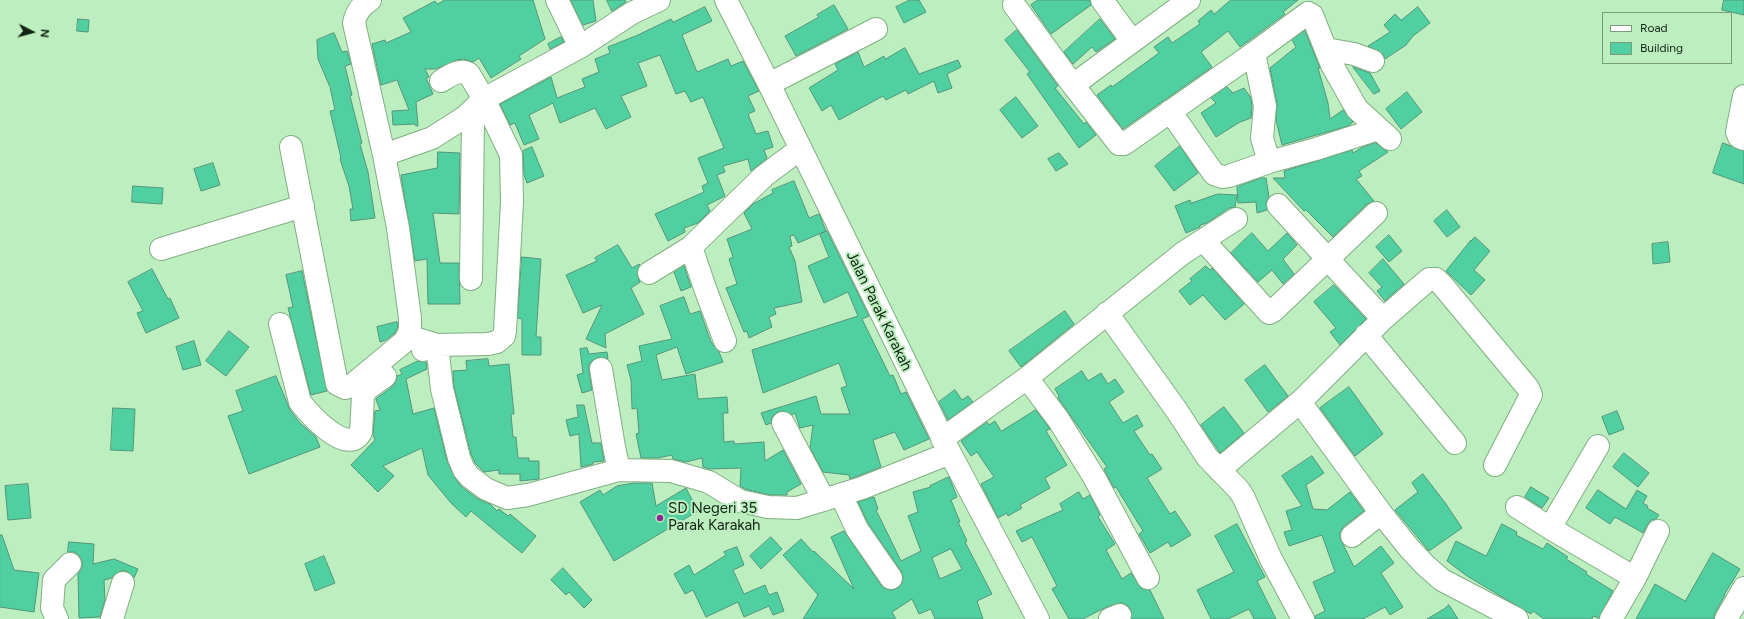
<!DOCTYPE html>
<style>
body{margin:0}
#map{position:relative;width:1744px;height:619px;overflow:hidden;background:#bdeebf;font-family:Figtree,sans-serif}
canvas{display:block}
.legend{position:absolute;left:1602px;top:12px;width:130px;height:52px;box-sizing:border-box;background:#bdeebf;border:1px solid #799d7a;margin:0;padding:5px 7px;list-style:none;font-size:12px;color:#122413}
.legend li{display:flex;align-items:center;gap:8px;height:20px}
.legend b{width:20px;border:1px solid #799d7a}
.north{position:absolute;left:12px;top:12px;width:40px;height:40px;-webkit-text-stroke:3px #bdeebf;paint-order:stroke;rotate:96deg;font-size:11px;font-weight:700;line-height:16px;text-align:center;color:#122413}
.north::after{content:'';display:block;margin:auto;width:14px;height:18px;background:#122413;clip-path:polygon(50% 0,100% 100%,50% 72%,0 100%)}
</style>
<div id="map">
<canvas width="1744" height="619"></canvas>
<ul class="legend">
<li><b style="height:5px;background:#fff"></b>Road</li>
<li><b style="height:11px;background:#50d0a1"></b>Building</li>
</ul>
<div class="north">N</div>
</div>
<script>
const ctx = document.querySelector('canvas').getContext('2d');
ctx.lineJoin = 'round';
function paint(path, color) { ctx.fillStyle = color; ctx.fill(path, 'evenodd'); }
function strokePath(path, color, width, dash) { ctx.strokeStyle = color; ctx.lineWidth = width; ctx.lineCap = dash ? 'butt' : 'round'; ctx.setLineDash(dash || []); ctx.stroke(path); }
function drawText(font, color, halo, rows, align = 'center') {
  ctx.font = font + ' Figtree,sans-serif'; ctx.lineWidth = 4; ctx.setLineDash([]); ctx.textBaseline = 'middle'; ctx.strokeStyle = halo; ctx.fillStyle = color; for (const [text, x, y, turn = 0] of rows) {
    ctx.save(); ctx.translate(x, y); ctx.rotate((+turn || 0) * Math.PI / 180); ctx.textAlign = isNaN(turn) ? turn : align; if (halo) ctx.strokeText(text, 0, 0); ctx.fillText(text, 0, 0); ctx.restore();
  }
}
const building = new Path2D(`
 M445,0H533L545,39L519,56L521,59L491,78L479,58L473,62L464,59L457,60L436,69H425L429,77L426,78L433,94L416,102L418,126H416L415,124L393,125L392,111L409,110L397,80L381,85L372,44L385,40L386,43L411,32L403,18L435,1L437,4Z
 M571,0H593L596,21L583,25Z
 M607,0H625L626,2L612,11Z
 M910,0H919L926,12L904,23L896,7Z
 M1038,0H1090L1091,5L1051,34L1031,5Z
 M1231,0H1298L1283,12L1285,14L1240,47L1228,31L1201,52L1212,67L1123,129L1097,95L1111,85L1112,87L1159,53L1154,47L1168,37L1172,43L1200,24L1198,21L1211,10L1214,14Z
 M1724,0H1744V15L1722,10Z
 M834,5L848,29L796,56L785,36L819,17L817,15Z
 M705,7L712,21L682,35L697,72L728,59L731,66L743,61L759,91L748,96L755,111L748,114L756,134L768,131L773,147L764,150L767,158L751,171L748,159L723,166L725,172L717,175L725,196L707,205L710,211L698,223L684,228L685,232L668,241L655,214L704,192L702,186L708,183L698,158L724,148L703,97L691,102L685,91L676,94L660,55L638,63L647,86L621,96L631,117L606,129L595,108L560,123L553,103L529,115L539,139L524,145L515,123L510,125L500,104L551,77L557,98L585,87L582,79L599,72L595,59L610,53L608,47L638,35L671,19L673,22Z
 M1418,7L1430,23L1413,36L1406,45L1385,59L1382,53L1368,46L1390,32L1384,25L1395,14L1401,20Z
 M78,19L89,20L88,32L77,31Z
 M1100,19L1115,39L1096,52L1092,47L1073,64L1064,52Z
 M1017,30L1058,86L1055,88L1084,124L1086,122L1096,135L1079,148L1027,74L1030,72L1005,40Z
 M1305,31L1320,68H1318L1328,103L1330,119L1343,110L1353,122L1348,126L1282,145L1276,120L1277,104L1270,68L1296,47L1292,40Z
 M334,33L342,52L347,51L351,64L345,66L352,95L350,96L362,143L360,144L368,172L375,218L351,221L350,209H353L349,186L340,159L341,158L330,111L335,110L330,87L318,59L317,40Z
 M561,37L564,42L550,49L548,44Z
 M905,48L919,74L958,60L961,67L947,74L952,88L938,93L934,81L908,94L906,90L886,100L883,96L839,120L831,105L822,111L809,88L838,70L835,64L858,52L864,67L884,56L885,59Z
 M1353,67L1370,73L1380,91L1374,94Z
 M1227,87L1233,93L1244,88L1251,98L1252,107L1251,118L1240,122L1216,137L1201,113L1216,103L1211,98Z
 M1407,92L1422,112L1401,129L1386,109Z
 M1016,97L1038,126L1022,138L1000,110Z
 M1376,143L1388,152L1359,171L1362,176L1356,179L1374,201L1367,204L1333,237L1306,210L1304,211L1273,178H1285L1284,171L1352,150L1353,153L1361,148Z
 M1723,143L1744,151V184L1713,173Z
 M1180,146L1198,173L1174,191L1155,166Z
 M532,147L544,176L527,183L524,175L523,151Z
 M438,152L460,153L459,214L433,213L440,263H459L460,304H428L427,259L415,261L401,175L437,168Z
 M1059,153L1068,164L1056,171L1048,159Z
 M213,163L220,185L201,191L194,169Z
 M1262,178H1266L1269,197L1266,202L1267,210L1257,213L1256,202L1238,203L1237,187Z
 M794,181L809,218L819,214L826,231L798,243L794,235L790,236L792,246L789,247L795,261L802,302L774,308L776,314L769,317L772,327L749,338L747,331L744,332L726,288L737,284L729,259L733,257L727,239L752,229L744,213L753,204L773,193L772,190Z
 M133,186L163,188L162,204L132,202Z
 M1218,194L1237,195L1235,207L1229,208L1207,223L1200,225V227L1186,233L1175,206L1190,200L1191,203Z
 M1447,210L1460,227L1447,237L1434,221Z
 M827,231L869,316L862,319L890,376L893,375L901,394L906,392L929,439L904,450L895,432L873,440L881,467L850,479L849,475L823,472L810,448L813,425L800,428L795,413L792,415L783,411L777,412L772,417L771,423L766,425L761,413L816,396L821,414H850L841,388L847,386L839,363L763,393L752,350L858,316L848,292L824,303L808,266L829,257L820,235Z
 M1252,233L1268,251L1287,233L1297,245L1283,259L1294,274L1283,284L1272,270L1258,282L1231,253Z
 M1389,235L1402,251L1389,262L1376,247Z
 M1475,237L1490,251L1474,270L1485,280L1471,295L1446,271L1471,240V241Z
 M1668,242L1670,262L1653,264L1652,244Z
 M618,245L632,268L639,264L640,265L637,274L640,282L631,288L644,314L605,334L606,348L586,339L602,305L583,313L566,275L597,261L595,258Z
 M522,257L541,259L536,337H541V355H522V319L518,318Z
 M1383,259L1404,284L1385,301L1377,291L1382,287L1369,273Z
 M684,266L691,287L681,291L674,272Z
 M1206,266L1210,270L1212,268L1244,304L1225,320L1203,295L1190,305L1179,291L1192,281L1190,279Z
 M152,269L168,299L170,298L179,318L146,333L137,313L143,311L128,282Z
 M302,271L327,391L311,395L288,308L293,307L286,275Z
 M1334,285L1366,319L1340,345L1330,332L1336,328L1314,302Z
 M684,297L690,314L700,311L711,342L719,352L723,362L686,374L677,347L656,355L662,380L695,374L698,399L727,397L728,413H723L724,442L734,441V444L764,442L765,461L783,450L801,484L787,492V495H770L745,489L740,486L741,468L709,469L703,467L702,458L686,462L673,459L672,455L658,458H641L636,434L639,433L637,408L632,409L631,380L627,365L642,361L639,346L672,339L660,306Z
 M1065,311L1074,324L1021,367L1009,351Z
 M397,322L398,327L395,333L386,340L380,342L377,327Z
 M229,331L249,347L226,376L206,361Z
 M194,341L201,365L183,370L176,347Z
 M587,348L589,354L607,352L608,359L599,357L593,360L589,364V371L592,390L582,393L577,375L583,373L580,349Z
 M488,359L489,366L509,364L514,414H511L513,437H516L518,458H529V461H539V479L520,481V474H499V470L484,472L475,463L471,454L454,387L453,371L467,370L466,361Z
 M418,361L426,362L427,369L406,379L413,414L434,408L447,461L455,478L462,487L478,499L490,504L497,511L499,509L508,516L510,514L536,536L522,553L471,511L466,517L451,503L428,475L422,448L383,466L394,476L378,492L351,465L375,440L373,434L375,411L380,410L376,399L377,398L393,386L396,381L397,376L402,374L400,370Z
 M1265,365L1288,396L1268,412L1245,380Z
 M1082,371L1088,381L1101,373L1108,384L1115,379L1124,392L1109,402L1123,423L1137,415L1143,426L1134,431L1150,455L1152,454L1162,469L1147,478L1170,514L1175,511L1191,535L1171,547L1168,542L1150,553L1139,534L1143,531L1116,487L1114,488L1104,469L1107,467L1058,398L1059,396L1055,389Z
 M276,376L290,410L300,423L316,437L320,447L249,474L228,416L243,411L236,391Z
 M1349,387L1383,434L1355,456L1320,408Z
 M955,390L962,400L968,396L973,402L948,420L939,402Z
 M577,405H584L592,443H601L604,461L593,462V464L581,467L579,434L570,436L566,420L578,417Z
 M1224,407L1244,433L1220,453L1201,425Z
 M113,408L135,409L133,451L111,450Z
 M1036,410L1050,429L1046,431L1067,465L1045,478L1050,488L1020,505L1022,508L1008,516L1007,513L998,518L981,484L994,477L977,452L971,456L961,441L987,422L989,425L995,421L1001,431Z
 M1617,411L1624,429L1609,435L1602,417Z
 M1624,453L1649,473L1638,487L1613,467Z
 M1312,456L1324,473L1306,485L1313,509L1327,510L1350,492L1364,511L1344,526L1340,532V538L1354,567L1381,546L1394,563L1381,573L1403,607L1390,615L1385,607L1363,619H1315V616L1325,611L1313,582L1335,572L1322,535L1289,546L1284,532L1292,530L1286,511L1302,506L1282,476Z
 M1423,474L1446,504L1462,528L1429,551L1395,510L1418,492L1412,483Z
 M949,477L957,497L951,500L960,522H958L967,541L965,542L992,594L977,601L983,619H935L931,609L919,614L912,599L892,612L896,619H803L818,595L783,555L801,539L813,552L814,551L854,589L831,537L844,531L881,585L886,589L892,590L898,588L902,583L903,577L901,571L868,523L858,502L874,497L878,509L876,510L901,561L921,551L908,516L918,512L913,492L931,487L930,486ZM951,549L962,569L940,579L932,558Z
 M635,483H652L656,506L686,488L698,511L614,561L580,502L600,490L603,495L617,486Z
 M28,484L31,518L8,520L5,486Z
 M1531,487L1549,498L1542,508L1525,497Z
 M1598,490L1626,509L1637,490L1647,496L1643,503L1648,506L1647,508L1659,515L1656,519L1651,520L1647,525L1643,533L1615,517L1610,524L1586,508Z
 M1079,492L1083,499L1090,495L1100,515L1098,517L1115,544L1106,550L1122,579L1131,573L1141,588L1150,590L1164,619H1131V610L1127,605L1121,603L1106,607L1083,619H1069L1052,589L1057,586L1032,537L1022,542L1016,531L1063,510L1060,504Z
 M1237,524L1265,577L1257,581L1276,619H1254L1249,609L1228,619H1211L1197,590L1234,572L1215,536Z
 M1502,524L1517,532L1516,535L1543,549L1547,543L1568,557L1566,559L1587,572L1586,574L1613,591L1599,618L1593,616L1592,619H1544L1533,611L1531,614L1467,576L1447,561L1456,541L1486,556Z
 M0,535H2L14,570L39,573L34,612L0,607Z
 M771,537L782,549L761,569L750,556Z
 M69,542L94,544L93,564L114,559L138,569L134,578L127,571H121L115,574L112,578L104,580L105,600L100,617L79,618L78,574L82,568V561L79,555L74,552H68Z
 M737,547L744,565L733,570L744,594L765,585L769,595L777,592L784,611L773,615L769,606L744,617L738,602L706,617L693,590L685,594L674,574L689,565L694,575L726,555L724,552Z
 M1713,553L1740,569L1724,595H1725L1715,613L1714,619H1636L1655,584L1685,601Z
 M324,556L335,583L315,591L305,564Z
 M563,568L592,600L584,608L569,592L566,595L551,580Z
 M1449,605L1458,619H1427L1444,609Z`);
paint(building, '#50d0a1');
strokePath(building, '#52967a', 1);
const minor = new Path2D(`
 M557,0L580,47
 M726,0L769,84L950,453L1038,619
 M1102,0L1132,41
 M1014,5L1073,85L1119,144H1124L1254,53L1308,13L1312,15L1332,65L1357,109L1390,139
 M1326,49L1354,54L1373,61
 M769,84L876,29
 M1073,85L1189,0
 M1744,96L1737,132L1739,137L1744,139
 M1170,111L1214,174L1223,177L1229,176L1269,162L1262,138L1265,106L1254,53
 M470,113L473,118L471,279
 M291,147L337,384L345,388L351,386L405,341L410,330V318L398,228L384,155L354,23C356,12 361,6 370,0
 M384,155L432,138L465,117L484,99L580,47L632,13L659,0
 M1269,162L1316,149L1378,129
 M1278,205L1383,319
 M1204,241L1269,313L1273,311L1376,213
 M161,249L303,206
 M649,273L691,247
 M1107,313L1177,411L1207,457L1238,489L1243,496L1271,559L1303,619
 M280,324L300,402C310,415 348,457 361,432L363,396L367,389L385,376
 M1366,335L1455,443
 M408,336L437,345L442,389L459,458L464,470L470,477L486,489L507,498L528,495L619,470L671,471L709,482L740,501L768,507L797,508L862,488L950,453
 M725,341L706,291L691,247L764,176L800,149
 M423,350L437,345L488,344L497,342L504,336L505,331L512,202L511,155L484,99L469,74C460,68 449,76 441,81
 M601,369L614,447L619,470
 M1027,378L1183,253L1236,219
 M1300,402L1381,513L1409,548L1425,565L1442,580L1517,619
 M783,423L824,500
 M942,439L1027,378L1058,419L1094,477L1148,578
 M1598,446L1550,528L1635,578
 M1219,470L1300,402L1383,319L1429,279H1436L1443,286L1528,388L1531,395L1495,465
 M841,495L857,529L891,578
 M1517,507L1550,528
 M1352,536L1381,513
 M57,619L52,608L54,580L70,564
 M112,619L123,583
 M1110,619L1120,615
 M1611,619L1635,578L1658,531
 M1726,619L1744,588`);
strokePath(minor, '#80af82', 24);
strokePath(minor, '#fff', 22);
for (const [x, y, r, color] of [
 [660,518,4,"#8a2890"]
]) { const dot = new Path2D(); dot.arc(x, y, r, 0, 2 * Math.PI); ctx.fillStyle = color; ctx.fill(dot); strokePath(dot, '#bdeebf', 1.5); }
drawText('15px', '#122413', '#bdeebf', [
 ["Jalan Parak Karakah",879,311,64]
]);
drawText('15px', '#122413', '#bdeebf', [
 ["SD Negeri 35",668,509],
 ["Parak Karakah",668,526]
], 'left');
</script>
